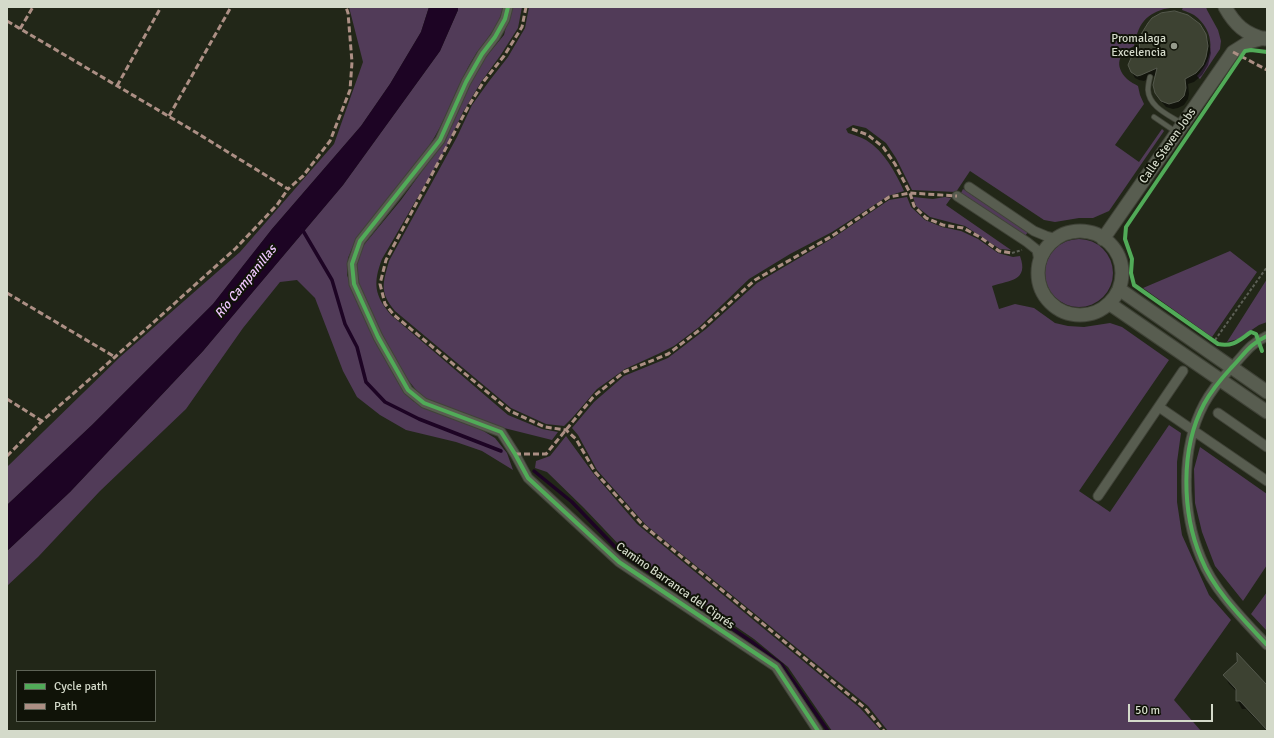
<!DOCTYPE html>
<meta charset="utf-8">
<style>
body{margin:0}
#map{position:relative;width:1274px;height:738px;overflow:hidden;background:#222718;font-family:Signika,sans-serif}
canvas{display:block}
.frame{position:absolute;inset:0;border:8px solid #d4daca;pointer-events:none}
.legend{position:absolute;left:16px;top:670px;width:140px;height:52px;box-sizing:border-box;background:#101308;border:1px solid #5e6356;margin:0;padding:5px 7px;list-style:none;font-size:12px;color:#d4daca}
.legend li{display:flex;align-items:center;gap:8px;height:20px}
.legend b{width:20px;border:1px solid #5e6356}
.scale{position:absolute;left:1128px;top:704px;width:85px;height:18px;box-sizing:border-box;border:2px solid #d4daca;border-top:0;padding-left:5px;font-size:12px;line-height:14px;white-space:nowrap;color:#d4daca;-webkit-text-stroke:3px #101308;paint-order:stroke}
</style>
<div id="map">
<canvas width="1274" height="738"></canvas>
<div class="frame"></div>
<ul class="legend">
<li><b style="height:5px;background:#51ab58"></b>Cycle path</li>
<li><b style="height:5px;background:#ac8f84"></b>Path</li>
</ul>
<div class="scale">50 m</div>
</div>
<script>
const ctx = document.querySelector('canvas').getContext('2d');
ctx.lineJoin = 'round';
function paint(path, color) { ctx.fillStyle = color; ctx.fill(path, 'evenodd'); }
function strokePath(path, color, width, dash) { ctx.strokeStyle = color; ctx.lineWidth = width; ctx.lineCap = dash ? 'butt' : 'round'; ctx.setLineDash(dash || []); ctx.stroke(path); }
function drawText(font, color, halo, rows, align = 'center') {
  ctx.font = font + ' Signika,sans-serif'; ctx.lineWidth = 4; ctx.setLineDash([]); ctx.textBaseline = 'middle'; ctx.strokeStyle = halo; ctx.fillStyle = color; for (const [text, x, y, turn = 0] of rows) {
    ctx.save(); ctx.translate(x, y); ctx.rotate((+turn || 0) * Math.PI / 180); ctx.textAlign = isNaN(turn) ? turn : align; if (halo) ctx.strokeText(text, 0, 0); ctx.fillText(text, 0, 0); ctx.restore();
  }
}
paint(new Path2D(`
 M349,7H429L421,32L390,84L361,126L272,229L213,304L92,425L7,505V467L120,357L240,252L334,144L363,62Z
 M458,7H503C500,24 488,38 477,52C473,59 468,66 465,74C452,98 445,122 429,146L356,239L348,258L347,275L354,293L370,328L399,384L413,401L430,409L480,429L495,438L507,453L513,470L482,451L456,442L406,430L380,415L357,397L343,371L315,298L297,280L280,282L243,328L186,409L100,491L38,557L7,586V551L70,492L203,351L343,185L440,51L458,10Z
 M511,7H522L518,28L500,56L481,82L463,112L445,150L382,259C373,283 374,295 391,315L508,415L542,429L558,432L552,440L504,428L444,407L421,396L399,369L372,317L358,283L356,264L363,246L401,200L441,145L468,87L485,58L504,35Z
 M529,7H1176C1173,8 1168,8 1164,9C1144,15 1138,26 1134,46C1118,53 1114,66 1127,79C1130,82 1135,84 1138,86L1140,95L1144,104L1115,145L1139,162L1162,129L1164,131L1109,211L1093,218H1079L1055,222L1044,220L970,171L956,192L912,190L896,158L886,143L866,128L853,125L846,129L848,133C854,135 861,137 866,140C885,152 895,172 904,191L888,196L832,232L790,254L749,279L699,327L674,346L658,354L625,369L597,389L573,417L564,426L546,424L511,408L395,311C379,292 383,283 389,261L457,137L472,105L490,80L508,57L525,28Z
 M1183,7H1206L1207,10L1218,30L1221,41L1220,49L1200,79L1197,76C1215,58 1216,31 1194,15C1190,13 1186,11 1182,10Z
 M963,189L1028,232L1025,236L961,193Z
 M907,197L911,207L925,220L942,227L961,231L978,239L998,253L1013,257L1020,256C1029,281 1010,280 992,286L999,309L1015,304L1034,308L1055,323L1068,326L1084,327L1110,323L1122,327L1169,360L1079,491L1110,512L1169,425L1181,433L1177,462V502L1182,535L1209,595L1231,620L1174,700L1201,731H888L868,706L646,525L597,470L578,435L572,428L594,402L624,376L668,358L706,329L757,283L833,238L889,200Z
 M913,197L933,199L945,197L951,198L946,205L1011,250L1000,249L965,226L930,217L916,206Z
 M1045 273a34 34 0 1 1 68 0a34 34 0 1 1-68 0Z
 M1230,251L1257,272L1212,337L1143,288Z
 M1267,279V322L1259,325L1238,339L1227,342Z
 M566,436L593,473L637,524L860,708L881,731H832L788,667L754,639L624,550L584,508L547,472L535,468L536,461L550,456Z
 M1200,447L1267,494V565L1243,601L1215,566L1202,532L1195,503L1194,469Z
 M1267,592V631L1251,614Z`), '#513b58');
paint(new Path2D(`
 M429,7H458V10L440,51L343,185L203,351L70,492L7,551V505L92,425L213,304L272,229L361,126L390,84L421,32Z`), '#1d0424');
paint(new Path2D(`
 M1153,19L1199,24L1209,42L1211,53L1208,65L1202,75L1194,82L1188,84L1189,94L1188,99L1184,105L1178,108L1173,109L1166,107L1160,100L1156,94V75L1144,81L1139,80L1135,78L1129,67L1140,54V40L1145,28Z
 M1224,675L1267,687V731L1246,709H1242L1237,700V692L1229,684Z`), '#0007');
strokePath(new Path2D(`
 M302,229L332,280L345,324L357,347L366,382L385,402L419,419L501,451
 M534,471L572,502L621,553L752,642L782,665L828,731`), '#1d0424', 3.5);
const building = new Path2D(`
 M1175,11L1188,15L1200,24L1206,34L1208,46L1206,57L1203,65L1196,73L1185,79L1186,88L1184,96L1179,101L1169,104L1161,101L1155,93L1153,85L1157,68L1141,75L1137,76L1131,72L1128,65L1131,58L1139,53L1140,36L1148,23L1152,18L1161,13Z
 M1237,653L1267,685V730L1240,701H1236V689L1223,675L1237,662Z`);
paint(building, '#3d4232');
strokePath(building, '#55594d', 1);
const lane = new Path2D(`
 M1150,77C1149,81 1148,86 1148,90C1149,107 1169,115 1181,123
 M1154,117L1176,132`);
const street = new Path2D(`
 M508,7L505,19L495,37L482,54L466,82L440,140L360,241L352,264L354,284L378,337L408,390L424,403L501,432L515,454L528,478L619,562L776,667L818,731
 M969,187L1034,231L1046,236L1058,239
 M957,196L1027,242L1037,250L1040,266
 M1267,336C1248,345 1245,354 1231,368C1221,379 1211,391 1204,404C1180,449 1182,513 1201,558C1214,591 1244,620 1267,645
 M1159,407L1267,481
 M1218,413L1267,447
 M1098,496L1183,371`);
const secondary = new Path2D(`
 M1225,7C1235,25 1245,34 1265,39
 M1038 273a42 42 0 1 1 84 0a42 42 0 1 1-84 0Z
 M1103,239L1233,52L1249,42L1264,38
 M1119,289L1267,392
 M1110,304L1267,412`);
strokePath(lane, '#404338', 6);
strokePath(street, '#404338', 11);
strokePath(secondary, '#404338', 15);
strokePath(new Path2D(`
 M1012,253L1022,250
 M1215,340L1267,267`), '#5c5f55', 2, [3, 2]);
strokePath(lane, '#585d50', 4.5);
strokePath(street, '#585d50', 9);
strokePath(secondary, '#585d50', 13);
strokePath(new Path2D(`
 M526,7L522,27L504,56L484,81L468,107L386,260L380,284L385,304L394,315L510,411L545,427L566,430L576,439L595,472L643,525L865,708L884,731
 M7,21L192,130L288,189L303,176L330,141L350,90L352,62L348,13L346,7
 M20,29L33,7
 M1233,52L1267,70
 M117,86L161,7
 M169,116L231,7
 M852,129L868,135L883,147L895,164L910,193L914,206L926,218L943,225L963,228L980,237L999,251L1012,253
 M7,293L115,357
 M7,399L42,421
 M515,454H546L594,396L624,372L668,354L702,328L755,280L832,236L889,197L910,193L957,196
 M7,456L42,421L115,357L236,248L277,205L288,189`), '#ac8f84', 3, [6, 3]);
strokePath(new Path2D(`
 M508,7L505,19L495,37L482,54L466,82L440,140L360,241L352,264L354,284L378,337L408,390L424,403L501,432L515,454L528,478L619,562L776,667L818,731
 M1267,336C1248,345 1245,354 1231,368C1221,379 1211,391 1204,404C1180,449 1182,513 1201,558C1214,591 1244,620 1267,645
 M1262,351L1256,334L1251,332C1239,340 1234,347 1218,344L1134,285L1131,273L1132,259L1125,239L1126,227L1245,51L1251,50L1267,52`), '#51ab58', 4);
for (const [x, y, r, color] of [
 [1174,46,4,"#969b8c"]
]) { const dot = new Path2D(); dot.arc(x, y, r, 0, 2 * Math.PI); ctx.fillStyle = color; ctx.fill(dot); strokePath(dot, '#101308', 1.5); }
drawText('12px', '#d4daca', '#101308', [
 ["Promalaga",1166,39],
 ["Excelencia",1166,53]
], 'right');
drawText('12px', '#d4daca', '#101308', [
 ["Calle Steven Jobs",1168,146,-55],
 ["Camino Barranca del Ciprés",675,586,35]
]);
drawText('italic 13px', '#efc6fe', '#101308', [
 ["Río Campanillas",246,282,-51]
]);
</script>
